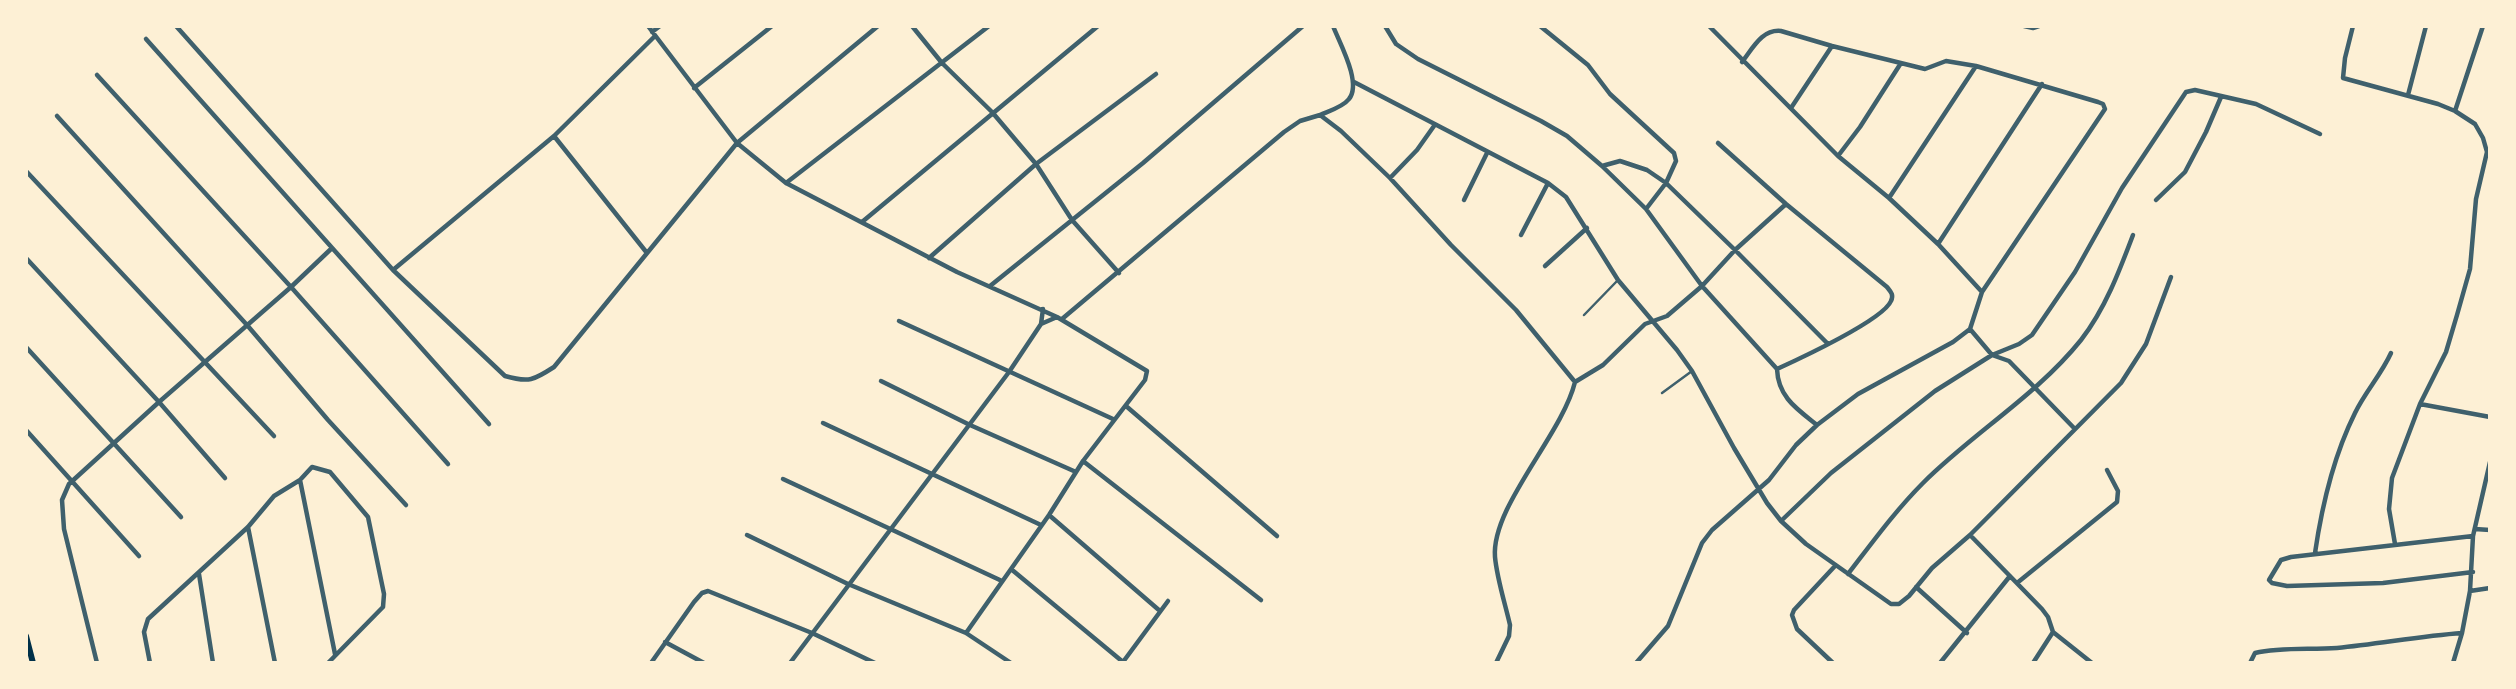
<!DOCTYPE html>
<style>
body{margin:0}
#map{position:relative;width:2516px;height:689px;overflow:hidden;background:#fdf0d5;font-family:"Public Sans",sans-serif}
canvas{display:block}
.frame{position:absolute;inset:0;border:28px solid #fdf0d5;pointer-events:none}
</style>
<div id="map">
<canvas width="2516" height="689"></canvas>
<div class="frame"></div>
</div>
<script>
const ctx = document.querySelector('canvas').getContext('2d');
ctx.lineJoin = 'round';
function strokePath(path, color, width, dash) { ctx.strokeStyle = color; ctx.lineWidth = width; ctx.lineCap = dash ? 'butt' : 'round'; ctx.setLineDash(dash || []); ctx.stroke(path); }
strokePath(new Path2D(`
 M1584,315L1618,280
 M1662,393L1692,371`), '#3f606c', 2.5);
strokePath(new Path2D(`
 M176,26L393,270L505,376C529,383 534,380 554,367L737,143L878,26
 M648,26L737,143L786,183L957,272L1057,317L1147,371L1145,380L1083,461L1049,515L966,633
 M912,26L942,63L992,112L1036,164L1072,220L1119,273
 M1385,26L1396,44L1418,59L1541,121L1567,136L1602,166L1646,209L1702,286L1777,369C1778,397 1797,409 1817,425
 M1540,26L1588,65L1610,94L1674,153L1676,161L1666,183L1646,209
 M1709,26L1838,156L1889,198L1938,244L1982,292
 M2024,26L2033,28L2039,26
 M2353,26L2345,58L2343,78L2438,104L2455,111L2475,124L2483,138L2487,152L2476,199L2470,269L2457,315L2446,352L2420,404L2392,478L2389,509L2395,544
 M652,32L660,26
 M146,39L489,424
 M97,75L291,287L448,464
 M1354,82L1548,183L1566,197L1618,280L1677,350L1692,371L1734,448L1767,503L1781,521L1806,544L1891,604H1899L1909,596L1932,568L1970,535L2121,383L2146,344L2171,277
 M694,88L772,26
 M2408,95L2426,26
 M1791,108L1832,46
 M2455,111L2483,26
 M1320,115C1329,111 1343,107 1349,99C1362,83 1340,44 1333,26
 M57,116L247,325L328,420L406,505
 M554,136L647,253
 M1718,143L1786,204L1887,287C1891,292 1894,295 1891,301C1883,320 1799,359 1777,369
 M1838,156L1860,127L1901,63
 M1602,166L1620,161L1647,170L1666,183L1735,250L1828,344
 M26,171L274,436
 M1390,178L1417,150L1434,126
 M786,183L989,26
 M1889,198L1976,66
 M1464,200L1487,153
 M2156,200L2185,172L2206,132L2221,97
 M862,222L1098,26
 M1521,235L1548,183
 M1938,244L2042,84
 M26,258L159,402L225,478
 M929,258L1036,164L1156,74
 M1545,266L1587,228
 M393,270L554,136L655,36
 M990,286L1143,163L1303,26
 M1062,319L1284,132L1300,121L1320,115L1341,131L1390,178L1451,245L1516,310L1575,382C1562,435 1491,507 1495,557C1497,579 1505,603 1510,625L1509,636L1496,663
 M899,321L1113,419
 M1041,324L1057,317
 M1970,329L1992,355L2009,361L2074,428
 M26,347L181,517
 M881,381L970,425L1076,472
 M1575,382L1603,365L1645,324L1667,316L1702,286L1735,250L1786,204
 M2420,404L2490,417
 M1126,406L1277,536
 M823,423L1041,525
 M26,430L139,556
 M1083,461L1261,600
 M783,479L1002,581
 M300,480L335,654
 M1049,515L1160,611
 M1781,521L1831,473L1935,391L1992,355L2019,344L2032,335L2075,272L2122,188L2186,92L2195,90L2256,104L2320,134
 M248,527L275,663
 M2475,529L2490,530
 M747,535L848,584L966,633L1011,663
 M1970,535L2042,609L2048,617L2053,632L2092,663
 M2315,553C2322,505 2333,457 2355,413C2365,392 2381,375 2391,353
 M1011,569L1123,662
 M2473,572L2383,583L2287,586L2272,583L2269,580L2281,560L2291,557L2473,536
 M199,574L213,663
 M1848,574C1872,543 1895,511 1923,483C1973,433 2036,396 2081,340C2105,309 2119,272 2133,235
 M2017,583L2117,502L2118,491L2107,470
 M1916,587L1967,633
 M2470,591L2490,588
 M665,642L704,663
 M1123,662L1168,601
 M97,663L64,529L62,500L69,484L159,402L291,287L332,248
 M150,663L144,632L148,619L248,527L274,496L300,480L312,467L330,472L368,517L384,594L383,607L328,663
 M651,663L694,602L702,593L708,591L812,633L875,663
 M790,663L1009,372L1041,324L1043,309
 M1636,663L1668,626L1702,543L1712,530L1769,480L1796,445L1817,425L1858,394L1953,342L1970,329L1982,292L2105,109L2103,104L2098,102L1976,66L1946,61L1925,69L1832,46L1781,31C1762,29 1753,48 1742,62
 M1833,663L1797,629L1792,615L1794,610L1835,566
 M1940,663L2010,576
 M2033,663L2053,632
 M2250,663L2255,653C2281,647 2310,650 2337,648C2379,644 2420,636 2462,633
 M2453,663L2462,633L2470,591L2473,536L2490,462`), '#3f606c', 4.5);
strokePath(new Path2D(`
 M26,636L33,663`), '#003049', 6);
</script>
